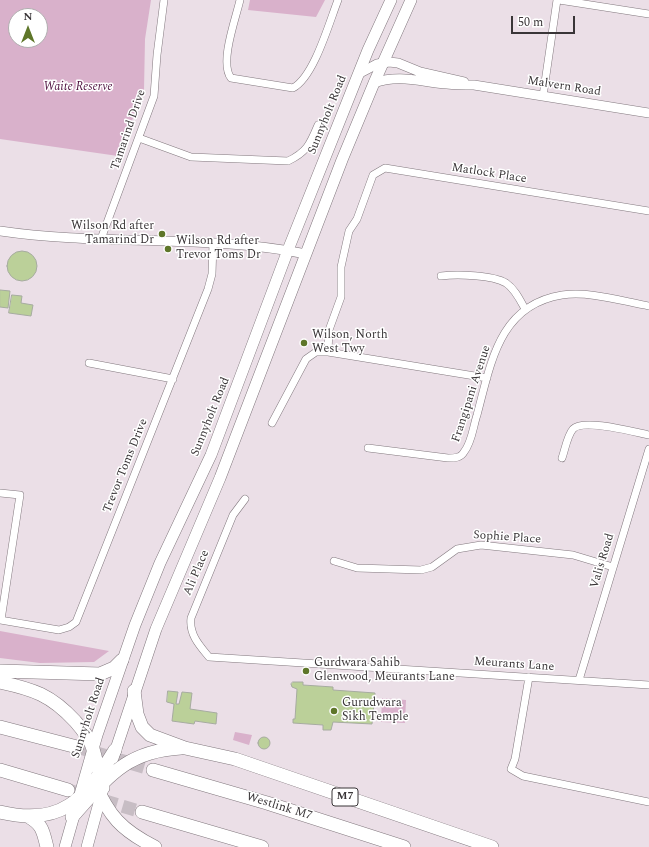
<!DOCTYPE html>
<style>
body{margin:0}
#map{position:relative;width:649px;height:847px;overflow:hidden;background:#ebdfe7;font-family:Spectral,serif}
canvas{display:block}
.north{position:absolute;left:8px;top:8px;width:40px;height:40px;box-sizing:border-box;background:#fff;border:1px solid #b0aeaf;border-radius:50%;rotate:0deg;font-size:11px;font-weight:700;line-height:16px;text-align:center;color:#393537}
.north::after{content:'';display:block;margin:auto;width:14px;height:18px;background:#5e7629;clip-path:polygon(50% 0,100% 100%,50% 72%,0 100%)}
.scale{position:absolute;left:511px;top:16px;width:64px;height:18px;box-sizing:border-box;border:2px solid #393537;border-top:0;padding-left:5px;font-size:12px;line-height:14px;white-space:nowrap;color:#393537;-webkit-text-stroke:3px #fff;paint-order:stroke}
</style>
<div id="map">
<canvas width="649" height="847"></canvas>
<div class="north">N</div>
<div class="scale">50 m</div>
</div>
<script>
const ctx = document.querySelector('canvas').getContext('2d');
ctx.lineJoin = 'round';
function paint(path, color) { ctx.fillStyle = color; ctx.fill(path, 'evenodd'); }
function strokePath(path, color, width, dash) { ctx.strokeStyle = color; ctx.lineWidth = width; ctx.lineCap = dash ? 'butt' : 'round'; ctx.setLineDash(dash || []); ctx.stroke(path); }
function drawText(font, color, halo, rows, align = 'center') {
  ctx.font = font + ' Spectral,serif'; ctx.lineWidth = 3; ctx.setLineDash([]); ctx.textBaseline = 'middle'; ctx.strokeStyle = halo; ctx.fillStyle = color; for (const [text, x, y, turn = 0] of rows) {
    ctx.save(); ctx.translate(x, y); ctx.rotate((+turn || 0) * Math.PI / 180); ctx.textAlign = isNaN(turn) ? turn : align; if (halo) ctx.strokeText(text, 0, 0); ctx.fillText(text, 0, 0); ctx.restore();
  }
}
paint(new Path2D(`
 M0,0H151L145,39L144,90L118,156L0,139ZM16,16H40V40H16Z
 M250,0H325L316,17L248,10Z
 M0,631L109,651L94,662L40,663L0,658Z
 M382,698L406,700L405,723L381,722Z
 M235,732L252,735L249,745L233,740Z`), '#d9b1cb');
const building = new Path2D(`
 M7 266a15 15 0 1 1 30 0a15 15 0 1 1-30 0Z
 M0,290L10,291L8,308L0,307Z
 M12,295L22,296L21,303L33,305L31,316L9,313Z
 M293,682H303V685L333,687V690L375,693L372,724L333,722L331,730H323V725L293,723V719H295L297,689L292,687L291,684Z
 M168,691L178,692L176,704H179L182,692L192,693L190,709L217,713L216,724L195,721L194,724L172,721L174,704L167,702Z
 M258 743a6 6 0 1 1 12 0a6 6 0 1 1-12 0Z`);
paint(building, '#bbd099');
strokePath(building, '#a6aba0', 1);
strokePath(new Path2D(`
 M77,747L153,770
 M68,790L142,812`), '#c7bdc4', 13, [13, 6]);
const minor = new Path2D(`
 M240,0C236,18 219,63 231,78L293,88C314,77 329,23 338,0
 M559,0L649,14
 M543,96L557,0
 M139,138L191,157L288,161C307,152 310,144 318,125
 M101,239L154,96L157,55L164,0
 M441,276C457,274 493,275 506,283C515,289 520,300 525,309
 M328,352L329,330L341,297V267L349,231L357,219L373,175L385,168L649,211
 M89,363L173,379
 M272,423L306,359L316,352H328L487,378
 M368,448L448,458C454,458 461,458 464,452C472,442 473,427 477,415C491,363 499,305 562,295C590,291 621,301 649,306
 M562,458C565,450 567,436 573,429C583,418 634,432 649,435
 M0,493L20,495L1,620
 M245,499L233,515L191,618C189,634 199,645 209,657L649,685
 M334,561L357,568L421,570L432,567L457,549L481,545L573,555L613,567
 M0,620L59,630L69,627L76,622L208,289L212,274L213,243
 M529,677L515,759L511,769L523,776L649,802
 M579,680L649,449`);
const tertiary = new Path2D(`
 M360,73L377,64L389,62L398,63L420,72L464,82
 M374,83C399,74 421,82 447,84C456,85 465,85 474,85L649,113
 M0,231C101,246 205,234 306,254`);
const primary = new Path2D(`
 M113,758L156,629L220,478L342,160L374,83L411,0
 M65,847L97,735L135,625L160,563L211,455L288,250L368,50L391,0
 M87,847L102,792`);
const motorway = new Path2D(`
 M0,671L100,674L114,668L122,660
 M0,682C33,689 51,695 75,721C82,729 90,738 93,749C97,762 99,775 103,788
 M134,691L137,714L142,727L150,735L185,748L235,759L492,847
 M0,727L77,747
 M0,770L68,790
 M153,770L267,803L404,847
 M94,782C109,816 121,830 155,847
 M0,812C62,827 85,799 115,750
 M142,812L262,847
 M29,817C43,825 43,832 47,847
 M72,817C107,778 125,751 181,748`);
strokePath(minor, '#82787e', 8);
strokePath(tertiary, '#82787e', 10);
strokePath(primary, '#82787e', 12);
strokePath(motorway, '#82787e', 14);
strokePath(minor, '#fff', 7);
strokePath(tertiary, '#fff', 9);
strokePath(primary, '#fff', 11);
strokePath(motorway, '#fff', 13);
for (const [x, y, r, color] of [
 [162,234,4,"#5e7629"],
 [168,249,4,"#5e7629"],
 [304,343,4,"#5e7629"],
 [306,671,4,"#5e7629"],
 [334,711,4,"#5e7629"]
]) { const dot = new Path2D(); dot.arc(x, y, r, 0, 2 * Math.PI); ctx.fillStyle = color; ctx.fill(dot); strokePath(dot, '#fff', 1.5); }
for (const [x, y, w] of [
 [345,797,26]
]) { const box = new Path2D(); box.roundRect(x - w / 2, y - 9, w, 18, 3); ctx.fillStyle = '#fff'; ctx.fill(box); strokePath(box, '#393537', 1); }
drawText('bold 11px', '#393537', null, [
 ["M7",345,797]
]);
drawText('12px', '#393537', '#fff', [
 ["Malvern Road",564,87,9],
 ["Sunnyholt Road",328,115,-68],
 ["Tamarind Drive",129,130,-71],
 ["Matlock Place",489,174,9],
 ["Frangipani Avenue",472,394,-72],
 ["Sunnyholt Road",211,417,-68],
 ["Trevor Toms Drive",126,466,-68],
 ["Sophie Place",507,538,4],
 ["Valis Road",603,561,-73],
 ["Ali Place",197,573,-67],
 ["Meurants Lane",514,665,4],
 ["Sunnyholt Road",89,718,-72],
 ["Westlink M7",279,807,17]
]);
drawText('italic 12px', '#4f1240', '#fff', [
 ["Waite Reserve",78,88]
]);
drawText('12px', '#393537', '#fff', [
 ["Wilson Rd after",154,227,"right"],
 ["Tamarind Dr",154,241,"right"],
 ["Wilson Rd after",176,242],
 ["Trevor Toms Dr",176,256],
 ["Wilson, North",312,336],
 ["West Twy",312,350],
 ["Gurdwara Sahib",314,664],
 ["Glenwood, Meurants Lane",314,678],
 ["Gurudwara",342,704],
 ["Sikh Temple",342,718]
], 'left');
</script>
